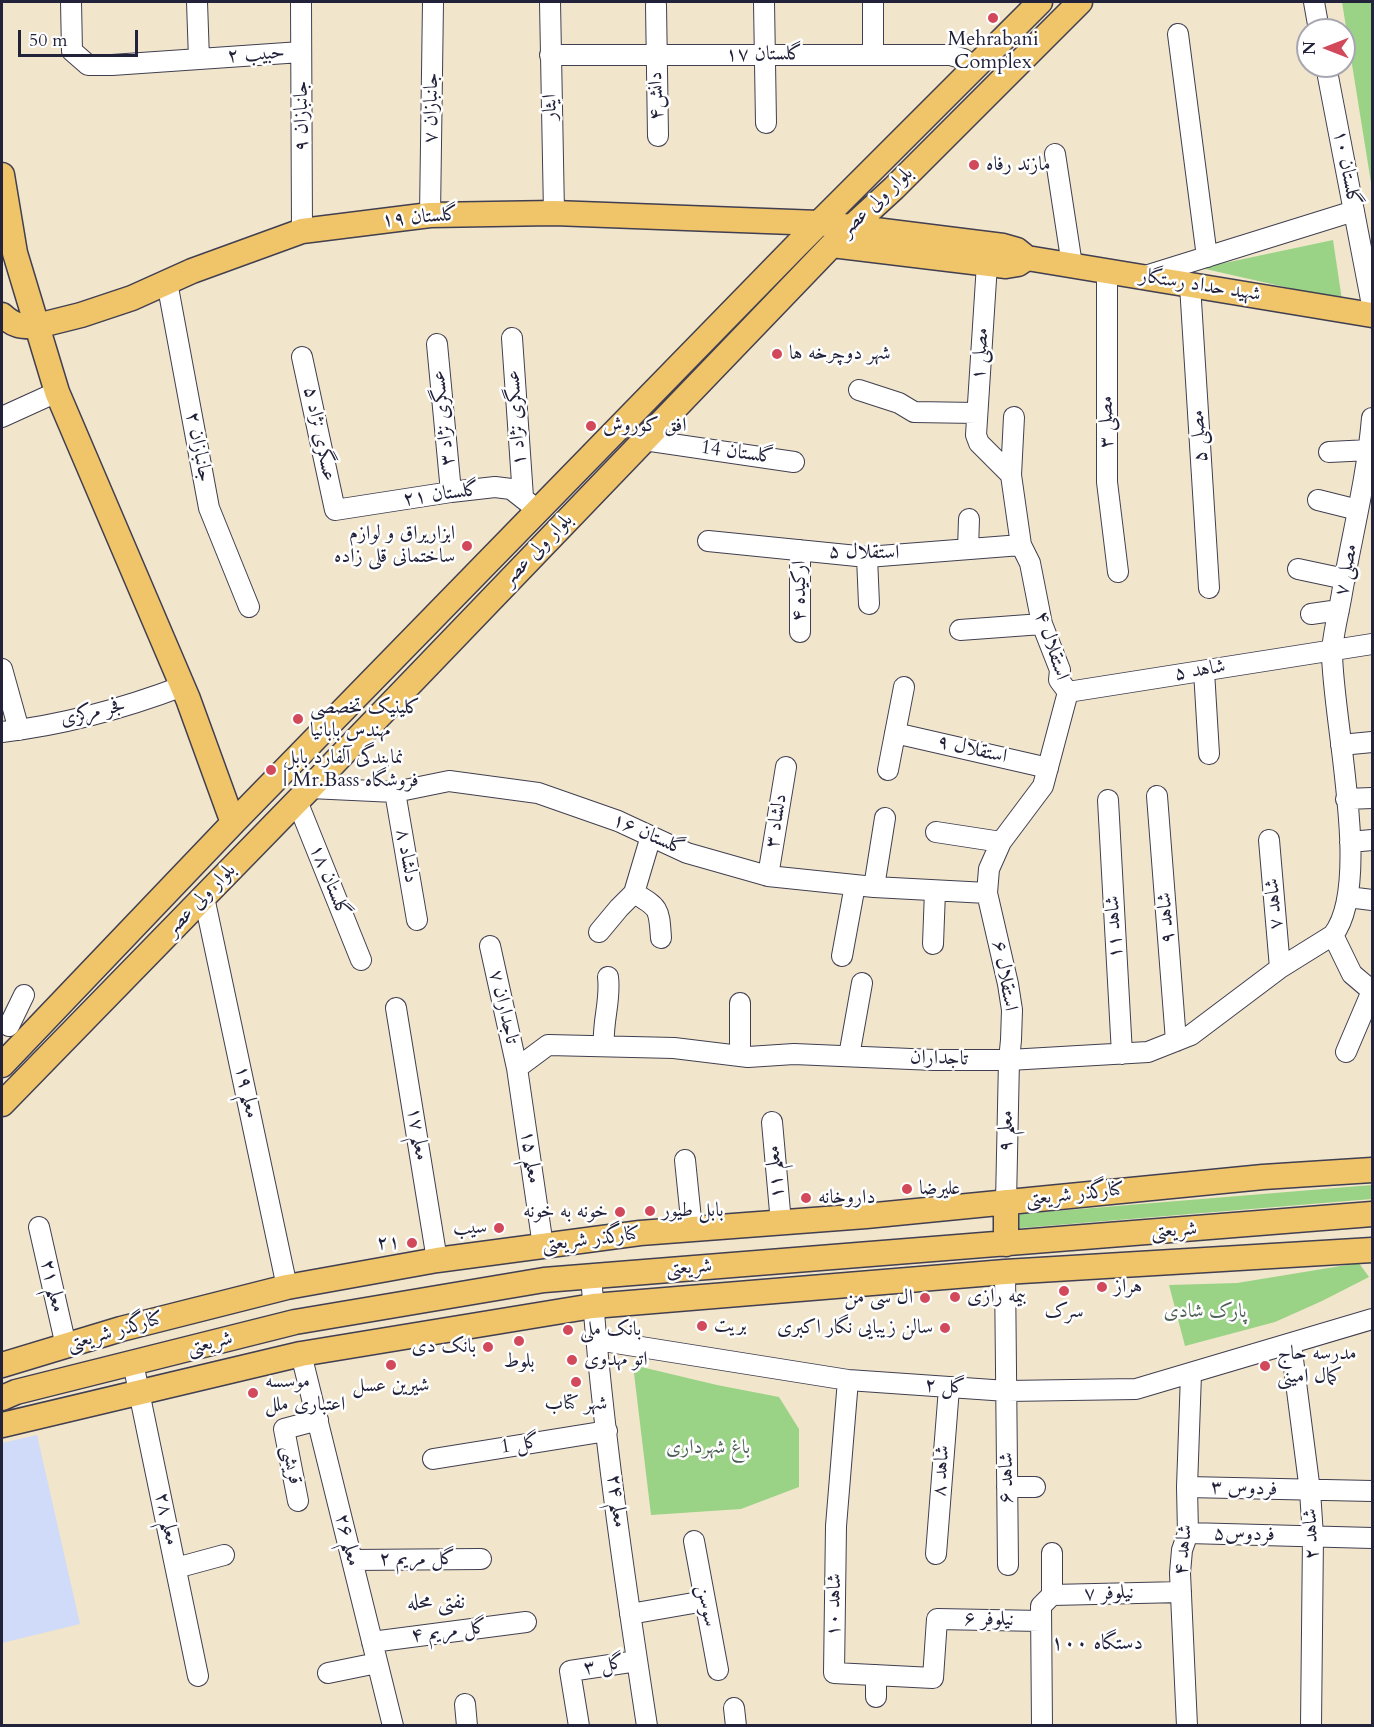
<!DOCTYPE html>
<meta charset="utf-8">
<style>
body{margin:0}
#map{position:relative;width:1374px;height:1727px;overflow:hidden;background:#f1e6cb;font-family:Cardo,serif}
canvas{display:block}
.frame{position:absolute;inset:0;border:3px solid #22223b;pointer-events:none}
.north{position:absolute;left:1296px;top:18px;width:60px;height:60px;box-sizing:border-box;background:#fff;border:2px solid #a7a7b1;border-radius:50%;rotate:270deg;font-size:16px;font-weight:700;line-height:24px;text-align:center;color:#22223b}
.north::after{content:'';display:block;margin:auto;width:21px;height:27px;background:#d1495b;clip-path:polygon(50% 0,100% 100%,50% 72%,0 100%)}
.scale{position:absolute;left:18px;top:30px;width:120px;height:27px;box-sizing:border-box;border:3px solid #22223b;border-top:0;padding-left:8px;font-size:18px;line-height:21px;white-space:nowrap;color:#22223b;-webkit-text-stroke:4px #fff;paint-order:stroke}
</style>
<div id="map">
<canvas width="1374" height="1727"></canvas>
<div class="frame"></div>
<div class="north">N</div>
<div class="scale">50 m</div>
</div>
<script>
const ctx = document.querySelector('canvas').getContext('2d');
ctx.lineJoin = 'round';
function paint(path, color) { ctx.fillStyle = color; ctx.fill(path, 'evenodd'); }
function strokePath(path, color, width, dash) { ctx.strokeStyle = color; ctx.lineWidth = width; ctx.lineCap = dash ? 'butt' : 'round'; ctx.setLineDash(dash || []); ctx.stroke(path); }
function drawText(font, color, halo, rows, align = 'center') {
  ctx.font = font + ' Cardo,Amiri,serif'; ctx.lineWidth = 5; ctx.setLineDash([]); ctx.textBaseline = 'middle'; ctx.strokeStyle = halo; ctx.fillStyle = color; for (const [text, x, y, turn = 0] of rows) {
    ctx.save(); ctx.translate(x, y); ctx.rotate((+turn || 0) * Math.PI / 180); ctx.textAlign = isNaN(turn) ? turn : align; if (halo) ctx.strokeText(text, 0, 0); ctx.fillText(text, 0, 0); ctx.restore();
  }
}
paint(new Path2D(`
 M37,1435L80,1624L2,1643V1443Z`), '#d0daf9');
paint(new Path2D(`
 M1342,2H1372V189Z
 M1333,240L1342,300L1201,268Z
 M1372,1185V1199L1009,1229L1007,1215Z
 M1359,1263L1369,1277L1322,1301L1275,1322L1185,1346L1169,1285L1237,1283Z
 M633,1365L717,1385L779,1397L799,1429V1487L741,1509L651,1515Z`), '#9ad386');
const minor = new Path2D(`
 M71,2L72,51L88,65H112L301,52
 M197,2L199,59
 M301,2L302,231
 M550,2L554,213
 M764,2L766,123
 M1314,2L1319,30
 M656,5L658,136
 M1178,34L1207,257
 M873,54V2
 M550,55H950L964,59L973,70
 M1326,66L1372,305
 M1055,154L1072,265
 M430,215L433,2
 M987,264L976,435L979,443L1011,475
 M1107,271V482L1118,572
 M1142,277L1354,211
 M167,282L209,508L249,607
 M1190,285L1209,588
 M512,338L523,497
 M437,344L451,492
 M302,357L335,510L451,492L495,487L511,489L539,511
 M859,390L899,403L914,412L977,413
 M2,417L57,392
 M1372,418C1367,478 1352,535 1342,593C1339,612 1333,633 1332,652C1332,718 1373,884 1333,935L1352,974L1372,991
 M644,440L794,462
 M1329,452L1370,450
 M1318,500L1358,510
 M708,541L867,557L1021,545
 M968,549L969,519
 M800,550V632
 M867,557L869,604
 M1298,569L1345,579
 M1311,614L1339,610
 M960,630L1042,624
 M2,669L19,730
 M1204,671L1209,754
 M1068,692L1372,644
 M2,732C63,725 125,708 183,686
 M895,733L1048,768
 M1341,745L1372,742
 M888,770L904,687
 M310,788L395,792L449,781L538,793L618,821L687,853L768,876L874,887L987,893
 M395,792L417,920
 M1157,796L1176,1041
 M1346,799L1372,798
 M1108,800L1122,1054
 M297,801L361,960
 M936,832L1001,842
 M1269,840L1280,968
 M1350,842L1372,840
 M768,876L786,767
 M874,887L885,818
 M634,893C660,908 659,909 661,938
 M204,897L287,1287
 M1348,897L1372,900
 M599,932L619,908L634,893L651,836
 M933,944L935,891
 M490,946L517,1068L543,1246
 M842,956L855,885
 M740,1003V1056
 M396,1008L437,1260
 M9,1026L24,995
 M604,1046C602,1022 611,1001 608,977
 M1346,1052L1372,991
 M849,1056L862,983
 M517,1068L548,1045L674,1048L748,1057L794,1054L934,1060H1009L1148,1052L1191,1035L1280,968L1333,935
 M772,1122L781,1223
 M685,1160L692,1229
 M1006,1202L1009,1060L1011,1040L1012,1010L1008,984L987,893L989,869L1001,842L1043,786L1068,692L1059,680L1060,670L1042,624L1030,563L1021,545L1011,475L1014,417
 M39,1227L66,1346
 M1005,1272L1008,1565
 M591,1275C602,1426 624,1576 647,1726
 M597,1340L848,1380L1007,1391L1136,1389L1372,1319
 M1291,1344L1310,1491L1313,1536L1311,1726
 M301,1354L393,1726
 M133,1363L198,1676
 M848,1380L836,1526L834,1673L933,1678L937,1619L1041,1621
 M433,1459L607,1431
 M1007,1487H1035
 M1187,1487L1372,1491
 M298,1501L284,1429L318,1420
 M1188,1533L1372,1538
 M694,1541L718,1670
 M936,1554L949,1388
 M352,1560L481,1559
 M176,1568L224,1555
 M1052,1595V1553
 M630,1614L705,1601
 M372,1642L526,1622
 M328,1673L377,1663
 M876,1675V1697
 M465,1704L467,1726
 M734,1708L736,1726
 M579,1726L570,1671L637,1661
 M1042,1726L1041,1606L1052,1595L1181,1592
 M1187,1726L1180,1573L1182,1550L1188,1533L1187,1487L1191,1374`);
const major = new Path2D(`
 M2,175L15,253L37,326C21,327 14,326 2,315
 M1027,258L1372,315
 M233,823L188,699L57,392L37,326L81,315L132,298L192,271L302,231L430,215L554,213L819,223L1003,246L1017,250L1027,258L1018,264L1006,266L832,245
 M2,1065L233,823L797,245L1040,2
 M2,1104L310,788L832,245L894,188L1080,2
 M1006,1202V1244
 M2,1365L121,1329L287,1287L437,1260L640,1233L866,1216L1263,1177L1372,1170
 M2,1398L16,1392L295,1322L544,1280L1372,1214
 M2,1425L301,1354L593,1306L1005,1272L1372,1250`);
strokePath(minor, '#413f51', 22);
strokePath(major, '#413f51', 27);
strokePath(minor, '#fff', 20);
strokePath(major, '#f0c469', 24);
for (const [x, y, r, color] of [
 [993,18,6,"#d1495b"],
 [974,165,6,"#d1495b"],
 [777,354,6,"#d1495b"],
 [591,426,6,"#d1495b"],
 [467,546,6,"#d1495b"],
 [298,719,6,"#d1495b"],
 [271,770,6,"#d1495b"],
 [907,1189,6,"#d1495b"],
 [806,1198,6,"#d1495b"],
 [650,1211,6,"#d1495b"],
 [620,1212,6,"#d1495b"],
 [499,1228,6,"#d1495b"],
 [412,1243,6,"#d1495b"],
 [1102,1287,6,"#d1495b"],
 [1064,1291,6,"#d1495b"],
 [955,1297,6,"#d1495b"],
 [925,1298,6,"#d1495b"],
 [702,1326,6,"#d1495b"],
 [945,1328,6,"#d1495b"],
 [568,1330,6,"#d1495b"],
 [519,1341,6,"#d1495b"],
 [488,1347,6,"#d1495b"],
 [572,1360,6,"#d1495b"],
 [391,1365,6,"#d1495b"],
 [1265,1366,6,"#d1495b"],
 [576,1382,6,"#d1495b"],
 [253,1393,6,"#d1495b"]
]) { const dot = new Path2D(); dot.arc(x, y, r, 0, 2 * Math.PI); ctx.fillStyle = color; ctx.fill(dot); strokePath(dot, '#fff', 2); }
drawText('20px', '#22223b', '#fff', [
 ["Mehrabani",993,40,"center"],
 ["Complex",993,63,"center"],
 ["مازند رفاه",986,165],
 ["شهر دوچرخه ها",789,354],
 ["افق کوروش",603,426],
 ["ابزاریراق و لوازم",455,534,"right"],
 ["ساختمانی قلی زاده",455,557,"right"],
 ["کلینیک تخصصی",310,708],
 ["مهندس بابانیا",310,731],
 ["نمایندگی آلفارد بابل",283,758],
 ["| Mr.Bass فروشگاه",283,781],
 ["علیرضا",919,1189],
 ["داروخانه",818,1198],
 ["بابل طیور",662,1211],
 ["خونه به خونه",608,1212,"right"],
 ["سیب",487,1228,"right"],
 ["۲۱",400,1243,"right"],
 ["هراز",1114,1287],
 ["بیمه رازی",967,1297],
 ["ال سی من",913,1298,"right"],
 ["سرک",1064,1312,"center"],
 ["بریت",714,1326],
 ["سالن زیبایی نگار اکبری",933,1328,"right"],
 ["بانک ملی",580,1330],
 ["بانک دی",476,1347,"right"],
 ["مدرسه حاج",1277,1354],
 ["کمال امینی",1277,1377],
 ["اتو مهدوی",584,1360],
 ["بلوط",519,1362,"center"],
 ["موسسه",265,1382],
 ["اعتباری ملل",265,1405],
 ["شیرین عسل",391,1386,"center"],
 ["شهر کتاب",576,1404,"center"]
], 'left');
drawText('20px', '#22223b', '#fff', [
 ["حبیب ۲",256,55,-4],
 ["گلستان ۱۷",764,55,-1],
 ["دانش۴",657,96,-91],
 ["ایثار",551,107,-91],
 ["جانبازان ۷",432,108,-89],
 ["جانبازان ۹",302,116,-90],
 ["گلستان ۱۰",1346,168,79],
 ["بلوار ولی عصر",877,202,-43],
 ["گلستان ۱۹",420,218,-5],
 ["شهید حداد رستگار",1200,286,9],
 ["مصلی ۱",981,354,-86],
 ["عسگری نژاد ۳",444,418,-96],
 ["عسگری نژاد ۱",517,418,-94],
 ["مصلی ۳",1107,422,-90],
 ["عسگری نژاد ۵",319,434,78],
 ["مصلی ۵",1200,436,-94],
 ["جانبازان ۲",198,447,79],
 ["گلستان 14",737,453,8],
 ["گلستان ۲۱",441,495,-8],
 ["بلوار ولی عصر",538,550,-46],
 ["استقلال ۵",864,553,1],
 ["مصلی ۷",1347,570,-79],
 ["ارکیده ۴",800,591,-90],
 ["استقلال ۴",1051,646,72],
 ["شاهد ۵",1200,671,-9],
 ["فجر مرکزی",93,713,-13],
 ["استقلال ۹",972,750,13],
 ["دلشاد ۳",777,821,-81],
 ["گلستان ۱۶",648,835,24],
 ["دلشاد ۸",406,856,80],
 ["گلستان ۱۸",329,881,68],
 ["بلوار ولی عصر",201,900,-46],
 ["شاهد ۷",1275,904,-95],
 ["شاهد ۹",1167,918,-94],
 ["شاهد ۱۱",1115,927,-93],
 ["استقلال ۶",1004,976,80],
 ["تاجداران ۷",503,1007,77],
 ["تاجداران",939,1059,2],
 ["معلم ۱۹",246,1092,78],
 ["معلم ۹",1007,1131,-89],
 ["معلم ۱۷",417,1134,81],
 ["معلم ۱۵",530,1157,82],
 ["معلم ۱۱",776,1172,-95],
 ["کنارگذر شریعتی",1075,1195,-6],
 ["شریعتی",1174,1231,-4],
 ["کنارگذر شریعتی",591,1240,-7],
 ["شریعتی",689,1268,-4],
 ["معلم ۲۱",52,1286,77],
 ["کنارگذر شریعتی",115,1332,-16],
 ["شریعتی",210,1344,-14],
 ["گل ۲",945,1387,4],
 ["گل 1",520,1445,-9],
 ["قریشی",291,1465,79],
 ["شاهد ۸",942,1471,-86],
 ["شاهد ۶",1007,1478,-90],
 ["فردوس ۳",1244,1489,2],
 ["معلم ۲۴",616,1501,83],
 ["معلم ۲۸",166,1519,78],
 ["شاهد ۲",1312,1534,-92],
 ["فردوس۵",1244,1535,1],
 ["معلم ۲۶",347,1540,76],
 ["شاهد ۴",1184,1550,-84],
 ["گل مریم ۲",417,1559],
 ["نیلوفر ۷",1109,1594,-2],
 ["شاهد ۱۰",835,1605,-89],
 ["سوسن",706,1606,79],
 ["نیلوفر ۶",989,1620,1],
 ["گل مریم ۴",449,1632,-7],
 ["گل ۳",604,1666,-9]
]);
drawText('20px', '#4c6055', '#fff', [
 ["پارک شادی",1205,1312],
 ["باغ شهرداری",708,1448]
]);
drawText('21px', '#22223b', '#fff', [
 ["نفتی محله",436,1603],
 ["۱۰۰ دستگاه",1097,1644]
]);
</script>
